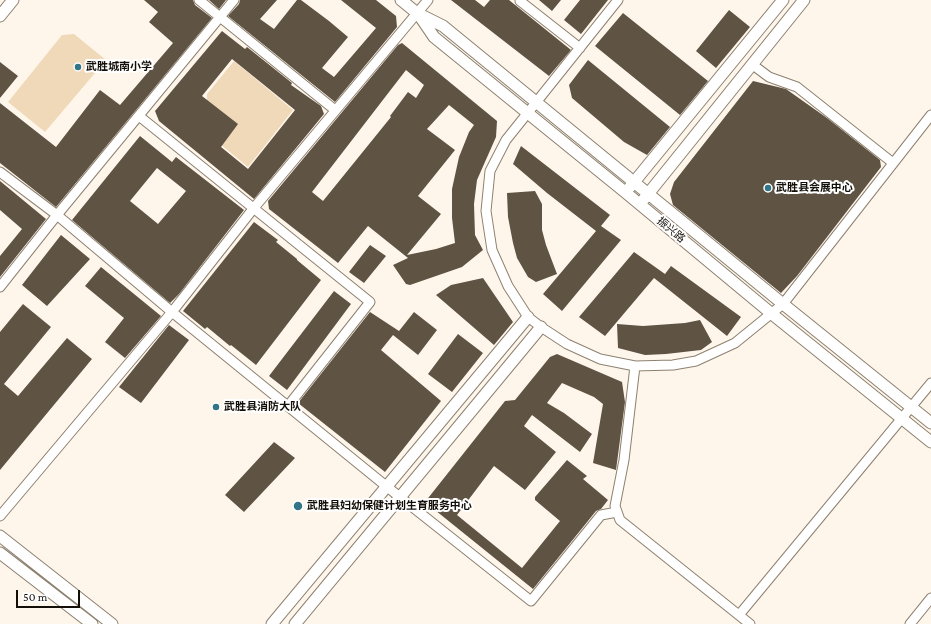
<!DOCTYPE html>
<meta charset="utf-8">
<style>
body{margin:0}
#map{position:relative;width:931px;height:624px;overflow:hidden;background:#fff6eb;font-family:"Crimson Pro",serif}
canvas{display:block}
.scale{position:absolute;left:16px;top:590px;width:64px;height:18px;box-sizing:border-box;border:2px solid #130f08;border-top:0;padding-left:5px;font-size:12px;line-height:14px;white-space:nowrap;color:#130f08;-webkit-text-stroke:3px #fff;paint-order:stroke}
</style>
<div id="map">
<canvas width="931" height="624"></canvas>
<div class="scale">50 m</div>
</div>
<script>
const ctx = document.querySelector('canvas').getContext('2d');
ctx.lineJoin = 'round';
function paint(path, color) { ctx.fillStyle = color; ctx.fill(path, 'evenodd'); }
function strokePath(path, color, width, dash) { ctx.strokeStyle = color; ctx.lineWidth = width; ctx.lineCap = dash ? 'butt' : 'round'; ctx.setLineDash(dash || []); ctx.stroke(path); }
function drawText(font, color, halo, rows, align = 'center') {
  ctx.font = font + ' "Crimson Pro","Noto Sans SC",serif'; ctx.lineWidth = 4; ctx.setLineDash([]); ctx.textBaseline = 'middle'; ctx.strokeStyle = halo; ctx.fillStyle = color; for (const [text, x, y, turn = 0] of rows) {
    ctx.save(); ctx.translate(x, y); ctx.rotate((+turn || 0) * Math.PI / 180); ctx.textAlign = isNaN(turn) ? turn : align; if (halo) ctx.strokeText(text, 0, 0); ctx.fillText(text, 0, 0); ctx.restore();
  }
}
paint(new Path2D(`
 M74,34L106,60L45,132L8,102L62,35Z
 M234,61L293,110L248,167L192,121L207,101V94Z`), '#f0d9b8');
paint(new Path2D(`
 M144,0H193L195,5L212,18L56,207L0,163V103L56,147L100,90L120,105L173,43L149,22L158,12Z
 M209,0H226L219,9Z
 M240,0H277L260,19L274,29L297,0H301L329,21L348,37L322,68L334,77L376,28L341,0H376L396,16L397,27L335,102L228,16L239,4Z
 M451,0H475L484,7L490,0H509L571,50L549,76Z
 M539,0H561L552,11Z
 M580,0H608L581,34L564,20Z
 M729,10L750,27L716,68L696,51Z
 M623,13L708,81L680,115L595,46Z
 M222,31L245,49L247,47L292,83L291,85L321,106L324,114L254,199L159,121L155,111ZM232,59L295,110L248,169L221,147L238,124L202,96Z
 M402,43L497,121L496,137L477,180L474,204L475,235L483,250L462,267L410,285L406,284L393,265L408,258L368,226L338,263L269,209L268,201L398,45ZM406,70L424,85L416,98L408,92L390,116L391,117L323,201L312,192ZM449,105L474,125L469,132L459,157L452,189V218L455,243L436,249L407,255L441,214L418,196L455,150L427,129Z
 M588,60L670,127L647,155L624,142L572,98L569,85Z
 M0,62L18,76L0,98Z
 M753,81L786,89L827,118L880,160L881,167L797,276L781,293L673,205L670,194L674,182Z
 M140,136L172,162L176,157L244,210L179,294L170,303L72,220ZM157,168L186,191L158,224L130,201Z
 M521,146L610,215L601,226L621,240L562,311L543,294L596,231L547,193L513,164Z
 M0,181L46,219L0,277V256L22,229L0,210Z
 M535,191L542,204V230L546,245L557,274L536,282L528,277L517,258L513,243L508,217L507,193Z
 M254,222L278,240L276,242L297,259V260L321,280L256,365L231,345L230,346L207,327L205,329L183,311Z
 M61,235L90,259L47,306L22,285Z
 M370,245L386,256L364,283L349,272Z
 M634,252L665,274L671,266L741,317L727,336L654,278L605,336L579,317Z
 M101,267L161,316L125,358L105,342L124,318L85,286Z
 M483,278L513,322L494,345L436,295L451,285Z
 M334,291L351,304L287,390L269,376Z
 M23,304L51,327L4,384L18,396L67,338L92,359L0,470V332Z
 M370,312L399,331L414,312L437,330L418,355L393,335L381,350L441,401L385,472L298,403Z
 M700,320L712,342L701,350L666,354L645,355L618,348L617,324L643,326L685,323Z
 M169,325L189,340L141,403L119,387Z
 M458,334L483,353L452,392L428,374Z
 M557,354L622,382L625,402L616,470L593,463L603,404L594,397L562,383L547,403L564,413L592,434L580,452L532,415L524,426L556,452L525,490L494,466L457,515L522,568L560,521L535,500V497L567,460L587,476L583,479L608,500L601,509L596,511L533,589L425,502L505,401L515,400L550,357Z
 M274,442L295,458L244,512L225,495Z`), '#5f5344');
const minor = new Path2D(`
 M199,0L335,110
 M521,0L520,1L580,48
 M618,0L506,140L490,171L486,211L492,250L508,286L528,317L541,327L567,344L600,359L635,366L673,365L696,361L735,343L783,304L931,115
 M753,65L769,77L797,87L893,163
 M139,116L370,302L288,406
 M0,172L57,215L172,312L386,486L531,601L601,515L617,512
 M0,287L57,215L234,0
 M635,366L624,460L615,506L620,520L750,624
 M0,516L172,312L253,209L428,0
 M739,615L931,383
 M910,624L931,598`);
const major = new Path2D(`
 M401,0L417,13L443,26L783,304L931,423
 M419,15L434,37L625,192L772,314L931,442
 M0,16L13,0
 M630,187L783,0
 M644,199L804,0
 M0,536L112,624
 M0,553L92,624
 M272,624L528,317
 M295,624L541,327`);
strokePath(minor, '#8d8170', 11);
strokePath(major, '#8d8170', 13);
strokePath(minor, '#fff', 9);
strokePath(major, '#fff', 11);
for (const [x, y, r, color] of [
 [78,67,4,"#327586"],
 [768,188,4,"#327586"],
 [216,407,4,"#327586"],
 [298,506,5,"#327586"]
]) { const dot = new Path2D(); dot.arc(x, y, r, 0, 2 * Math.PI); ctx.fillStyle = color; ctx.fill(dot); strokePath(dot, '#fff', 1.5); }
drawText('bold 11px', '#130f08', '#fff', [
 ["武胜城南小学",86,67],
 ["武胜县会展中心",776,188],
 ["武胜县消防大队",224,407],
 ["武胜县妇幼保健计划生育服务中心",307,506]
], 'left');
drawText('11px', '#130f08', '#fff', [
 ["振兴路",671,230,40]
]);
</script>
